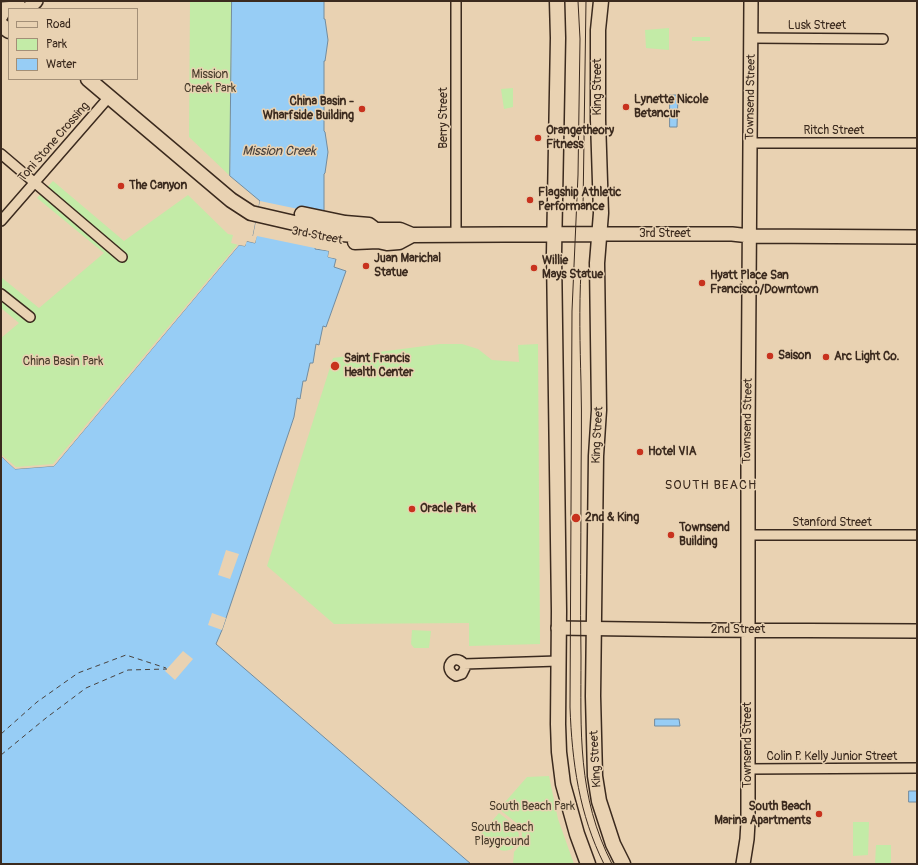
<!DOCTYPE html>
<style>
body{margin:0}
#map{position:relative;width:918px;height:865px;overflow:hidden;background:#e9d2b2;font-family:Pangolin,sans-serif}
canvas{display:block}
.frame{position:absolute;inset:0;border:2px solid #3b2a1e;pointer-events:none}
.legend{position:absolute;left:8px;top:8px;width:130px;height:72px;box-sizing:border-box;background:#e9d2b2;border:1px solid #a38f77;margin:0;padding:5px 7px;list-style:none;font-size:12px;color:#3b2a1e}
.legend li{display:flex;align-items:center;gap:8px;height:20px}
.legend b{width:20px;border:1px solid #a38f77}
</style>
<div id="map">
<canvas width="918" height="865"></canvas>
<div class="frame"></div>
<ul class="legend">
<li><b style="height:5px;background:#e9d2b2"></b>Road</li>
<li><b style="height:11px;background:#c3eba7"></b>Park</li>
<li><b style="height:11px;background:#97cdf5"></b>Water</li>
</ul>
</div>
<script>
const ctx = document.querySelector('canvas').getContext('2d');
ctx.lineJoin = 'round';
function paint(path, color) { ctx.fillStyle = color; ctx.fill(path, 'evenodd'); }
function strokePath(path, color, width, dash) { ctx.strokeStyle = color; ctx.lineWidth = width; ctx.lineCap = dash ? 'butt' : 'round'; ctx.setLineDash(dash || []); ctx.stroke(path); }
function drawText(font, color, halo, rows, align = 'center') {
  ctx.font = font + ' Pangolin,sans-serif'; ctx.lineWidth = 3; ctx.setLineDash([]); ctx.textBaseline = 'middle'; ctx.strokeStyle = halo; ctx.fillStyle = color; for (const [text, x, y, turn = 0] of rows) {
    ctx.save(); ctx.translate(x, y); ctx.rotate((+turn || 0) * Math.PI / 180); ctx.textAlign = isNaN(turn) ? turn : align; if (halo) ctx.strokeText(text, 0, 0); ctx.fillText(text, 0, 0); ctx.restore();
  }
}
paint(new Path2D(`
 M190,1H232L230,176L189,137Z
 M669,28V50L646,48L645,30Z
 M692,37H710V41H692Z
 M513,88V107L504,109L501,89Z
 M53,181L124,241L188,195L228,234L233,235L231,243L239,245L54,466L15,469L1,456V338L19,323L1,308V277L39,308L104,253L37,198Z
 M440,344H462L478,349L492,360L519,362L518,345L538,344L540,644L469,646V623L334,624L267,566L333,358Z
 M412,630L431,631L429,648H414L411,644Z
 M549,776L558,819L574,864H513L514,852L521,844L522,833L519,825L499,809L527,777Z
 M499,813C505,818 513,823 517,830C524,841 512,854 500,850C493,848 486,840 480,835Z
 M853,822H869L868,855L853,856Z
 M876,845H891V864H875Z`), '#c3eba7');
const water = new Path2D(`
 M232,1H324V19H325L328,40L325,61H324V131L325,132L328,152L325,173L324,174V215H322L315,249L329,251L328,257L336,259L334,267L346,271L326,327L323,326L319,345L316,344L313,363H310L306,381H303L300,399L297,398L294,417L222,630L216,644L471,864H1V456L15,469L54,466L239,245L245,246L246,241L255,243L256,237L253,236L260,201L230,176Z
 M670,95H678L677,127H670Z
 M655,719H679L680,726H655Z
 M909,791H917V802H909Z`);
paint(water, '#97cdf5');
strokePath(water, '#728c9f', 1);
paint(new Path2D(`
 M260,201L322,214L323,221L317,247L331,250V256L337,257L338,259L328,257L329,251L257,236L255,243L247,241L245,246L239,245L54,466L15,469L1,456V454L2,455L16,467L53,464L238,244H244L246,239L254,241V239L251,238V236H253Z
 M226,550L239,554L230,579L218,575Z
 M212,613L226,618L222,630L208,625Z
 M183,651L193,659L175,680L165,671Z`), '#e9d2b2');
strokePath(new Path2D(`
 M1,734L37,702L78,673L126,655L166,668
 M1,755L46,718L86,688L128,670L167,669`), '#49423e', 1, [5, 4]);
const street = new Path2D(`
 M751,38L883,39
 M750,143H917
 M1,154L122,257
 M1,221L109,97
 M456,234V1
 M1,294L30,317
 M748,535H917
 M464,664L465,668L462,674L456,676C441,669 454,652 464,664L558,661
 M748,769L917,768`);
const secondary = new Path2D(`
 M28,9L36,1
 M1,16L9,1
 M599,234H732L750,236L917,237
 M558,628L698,630L917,631
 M743,864L747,839L748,822V432L751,1`);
const primary = new Path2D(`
 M13,1L21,9
 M557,1L558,38L554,254L559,611L558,724L559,752L563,784L577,834L588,864
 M601,1L598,30V120L601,213L597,263L599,410L596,456L593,696L595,776L599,801L613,844L623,864
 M1,25L9,31
 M88,79L231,200L251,213L342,234L354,235L366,234L377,230H400L412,235L599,234
 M302,214L345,223L369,225L373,228
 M355,242L378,241L387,243L399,242L412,235`);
strokePath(street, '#3b2a1e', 12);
strokePath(secondary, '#3b2a1e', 16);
strokePath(primary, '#3b2a1e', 17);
strokePath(street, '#e9d2b2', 9);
strokePath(secondary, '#e9d2b2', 13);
strokePath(primary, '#e9d2b2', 14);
strokePath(new Path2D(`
 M578,1L580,39L578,175L572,311L570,707C572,762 579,814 604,864
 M1,2L17,1
 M583,209L586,1
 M581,271C579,308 580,345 581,383C582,419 581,455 581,491C581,547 580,602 581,657C581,731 577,796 612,864`), '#3b2a1e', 1);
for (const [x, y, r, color] of [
 [626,107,4,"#c8321e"],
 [362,109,4,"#c8321e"],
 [538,138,4,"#c8321e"],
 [121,186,4,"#c8321e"],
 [530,200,4,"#c8321e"],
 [366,266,4,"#c8321e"],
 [534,268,4,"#c8321e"],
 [702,283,4,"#c8321e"],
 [770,356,4,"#c8321e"],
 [826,357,4,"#c8321e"],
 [335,366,5,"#c8321e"],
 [640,452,4,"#c8321e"],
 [412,509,4,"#c8321e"],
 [576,518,5,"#c8321e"],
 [671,535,4,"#c8321e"],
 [819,814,4,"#c8321e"]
]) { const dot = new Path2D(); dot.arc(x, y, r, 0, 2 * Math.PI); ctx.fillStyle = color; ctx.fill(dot); strokePath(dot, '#e9d2b2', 1.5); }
drawText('12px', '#3b2a1e', '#e9d2b2', [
 ["Lusk Street",817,26],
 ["King Street",598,87,-90],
 ["Townsend Street",751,97,-89],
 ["Berry Street",444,118,-90],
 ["Ritch Street",834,131],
 ["Toni Stone Crossing",54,142,-49],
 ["3rd Street",665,234],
 ["3rd Street",317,236,11],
 ["Townsend Street",748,421,-89],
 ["King Street",598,435,-87],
 ["Stanford Street",832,523],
 ["2nd Street",738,630],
 ["Townsend Street",748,745,-90],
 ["Colin P. Kelly Junior Street",832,757],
 ["King Street",596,759,-93]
]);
drawText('12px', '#493d2c', '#e9d2b2', [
 ["Mission",210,75],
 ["Creek Park",210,89],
 ["China Basin Park",63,362],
 ["South Beach Park",532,807],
 ["South Beach",502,828],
 ["Playground",502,842]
]);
drawText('bold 12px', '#3b2a1e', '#e9d2b2', [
 ["Lynette Nicole",634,100],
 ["Betancur",634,114],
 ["China Basin -",354,102,"right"],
 ["Wharfside Building",354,116,"right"],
 ["Orangetheory",546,131],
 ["Fitness",546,145],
 ["The Canyon",129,186],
 ["Flagship Athletic",538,193],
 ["Performance",538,207],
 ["Juan Marichal",374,259],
 ["Statue",374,273],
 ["Willie",542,261],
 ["Mays Statue",542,275],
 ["Hyatt Place San",710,276],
 ["Francisco/Downtown",710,290],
 ["Saison",778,356],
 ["Arc Light Co.",834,357],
 ["Saint Francis",344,359],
 ["Health Center",344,373],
 ["Hotel VIA",648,452],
 ["Oracle Park",420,509],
 ["2nd & King",585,518],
 ["Townsend",679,528],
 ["Building",679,542],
 ["South Beach",811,807,"right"],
 ["Marina Apartments",811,821,"right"]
], 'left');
drawText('italic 13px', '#49423e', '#e9d2b2', [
 ["Mission Creek",279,152]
]);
ctx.letterSpacing = '1px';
drawText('13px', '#3b2a1e', '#e9d2b2', [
 ["SOUTH BEACH",711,486]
]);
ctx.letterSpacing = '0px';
</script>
